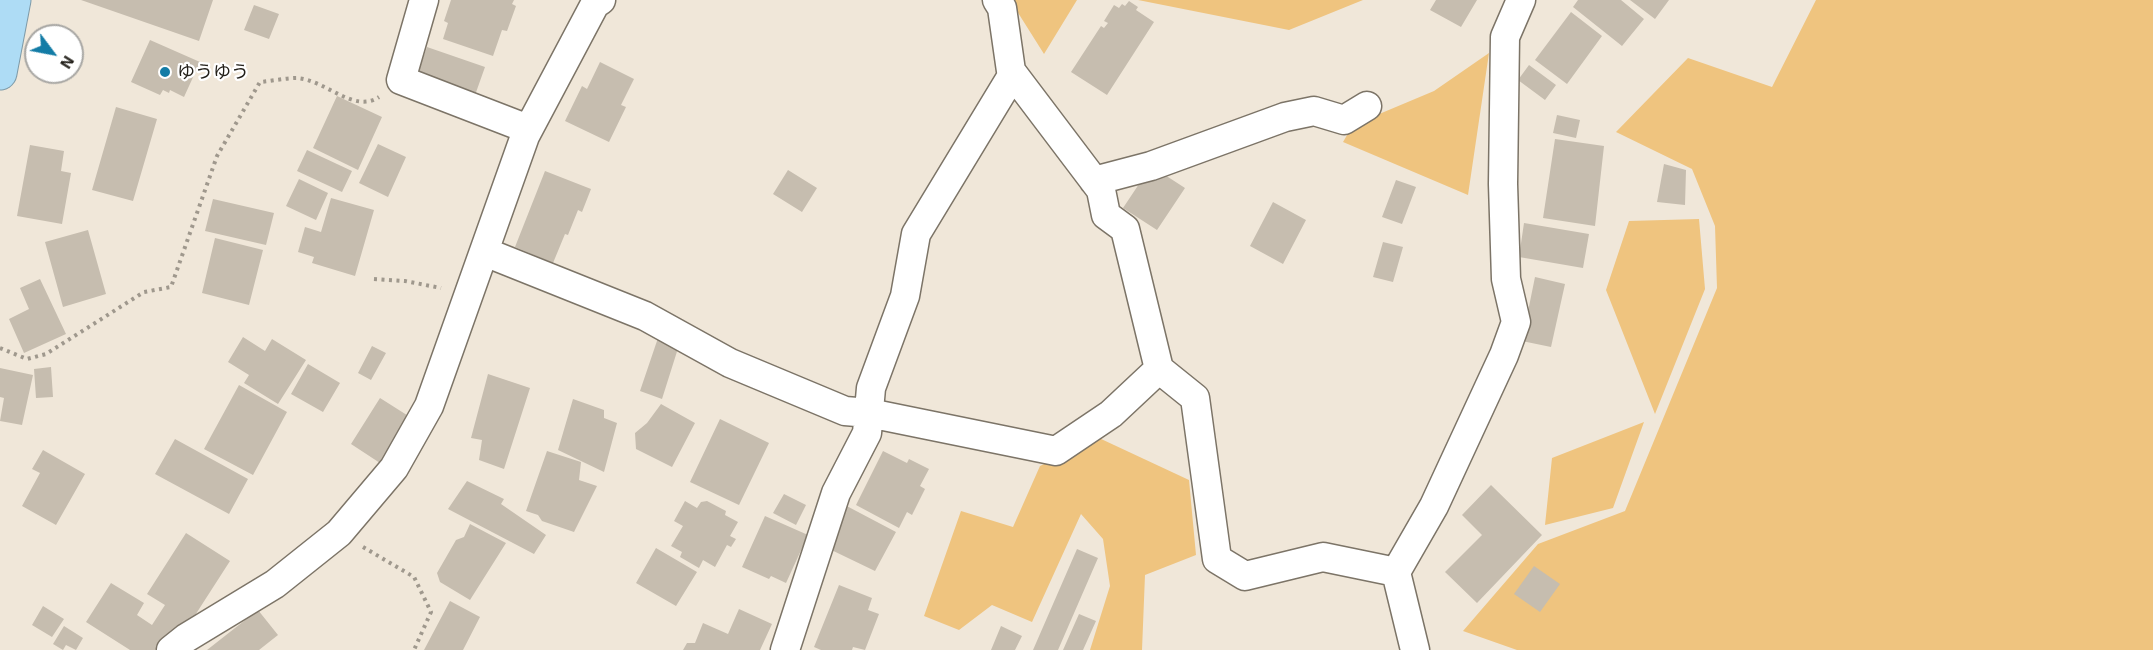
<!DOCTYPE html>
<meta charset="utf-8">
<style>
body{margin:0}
#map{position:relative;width:2153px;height:650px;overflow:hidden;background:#f0e7d9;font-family:"Exo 2",sans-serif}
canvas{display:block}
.north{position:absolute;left:24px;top:24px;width:60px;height:60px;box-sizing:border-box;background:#fff;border:2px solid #a7a6a3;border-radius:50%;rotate:122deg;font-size:16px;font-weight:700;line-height:24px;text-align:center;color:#23201a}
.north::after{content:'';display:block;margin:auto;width:21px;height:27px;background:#137ca6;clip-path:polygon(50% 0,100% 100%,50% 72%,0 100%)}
</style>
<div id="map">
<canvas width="2153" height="650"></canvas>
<div class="north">N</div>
</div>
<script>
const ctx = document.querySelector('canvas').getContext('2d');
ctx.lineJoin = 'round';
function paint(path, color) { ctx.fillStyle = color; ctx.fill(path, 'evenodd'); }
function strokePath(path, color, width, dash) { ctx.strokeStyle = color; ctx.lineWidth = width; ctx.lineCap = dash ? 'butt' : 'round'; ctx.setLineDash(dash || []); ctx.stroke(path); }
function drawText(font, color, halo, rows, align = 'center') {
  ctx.font = font + ' "Exo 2","Noto Sans JP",sans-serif'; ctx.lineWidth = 4.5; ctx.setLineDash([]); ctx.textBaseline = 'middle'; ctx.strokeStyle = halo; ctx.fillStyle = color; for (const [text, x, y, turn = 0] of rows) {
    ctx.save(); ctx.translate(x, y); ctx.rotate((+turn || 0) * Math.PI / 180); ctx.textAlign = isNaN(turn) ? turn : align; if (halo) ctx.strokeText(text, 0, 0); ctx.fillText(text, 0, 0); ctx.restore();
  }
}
paint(new Path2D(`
 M1010,0H1077L1044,54Z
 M1138,0H1363L1289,30Z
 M1816,0H2153V650H1517L1463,631L1538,544L1625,511L1717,288L1715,226L1692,169L1616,132L1688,58L1772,87Z
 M1489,53L1468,195L1343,142L1353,125L1434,91Z
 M1699,219L1705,289L1655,414L1606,290L1629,221Z
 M1644,422L1613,508L1545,525L1552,458Z
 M1099,438L1189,480L1196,555L1145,575L1142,650H1090L1110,586L1103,539L1081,514L1032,622L992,605L959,630L924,616L961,511L1013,527L1040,466Z`), '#efc47f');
paint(new Path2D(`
 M81,0H213L199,41Z
 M451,0H514L512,4L516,6L507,31L502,30L493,56L443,39L448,23L444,21Z
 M1436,0H1477L1461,27L1430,10Z
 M1578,0H1621L1644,19L1622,46L1573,7Z
 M1630,0H1669L1655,19Z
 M1129,1L1138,7L1136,10L1154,22L1107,95L1071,72L1101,26L1104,28L1108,23L1104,21L1114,5L1119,8L1122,4L1125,6Z
 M254,5L279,14L269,39L244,30Z
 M1571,12L1602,36L1567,84L1535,60Z
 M150,40L200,62L184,97L170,90L169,93L163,90L160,95L131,82Z
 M427,47L485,67L474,98L416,78Z
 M600,62L634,79L621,105L626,107L609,142L565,121L582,86L587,89Z
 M1529,65L1556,85L1545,100L1518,80Z
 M337,96L382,117L358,170L313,148Z
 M116,107L157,119L133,201L92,190Z
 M1557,115L1580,120L1576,138L1553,133Z
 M1555,139L1604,146L1595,226L1543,218Z
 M378,144L406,157L388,197L359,183Z
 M30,145L64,151L61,171L71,173L62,224L17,216Z
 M307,150L352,171L342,192L297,171Z
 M1664,164L1686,170L1685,205L1657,202Z
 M1151,166L1185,188L1157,230L1123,208Z
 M788,170L817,188L802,212L773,194Z
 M545,171L591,189L582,212L578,210L568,235L565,234L553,263L515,247Z
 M299,179L328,193L316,220L286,206Z
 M1396,180L1416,187L1402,224L1382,217Z
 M331,198L374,210L355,276L312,263L314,257L298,252L305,227L321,232Z
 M213,199L274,213L266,245L205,231Z
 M1273,202L1306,220L1283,264L1250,246Z
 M1524,223L1589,234L1583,268L1519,257Z
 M88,230L106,294L63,307L45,242Z
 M215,238L263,250L249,305L202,293Z
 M1383,242L1403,247L1393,282L1373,277Z
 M1535,277L1565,284L1551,347L1522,341Z
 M40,279L66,334L24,353L9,319L29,309L20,288Z
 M659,335L680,342L662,399L640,391Z
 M243,337L265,351L272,339L306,360L278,404L244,383L249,375L228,362Z
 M372,346L386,353L371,380L358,373Z
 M308,364L340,383L323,412L291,394Z
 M51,367L53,397L36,398L34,369Z
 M0,368L33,375L22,425L0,421L4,398L0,397Z
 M488,374L530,388L504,469L479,460L482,440L471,438Z
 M239,385L287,412L253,475L204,449Z
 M380,398L410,417L380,463L351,444Z
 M573,399L604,410V418L617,423L604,472L558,450Z
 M661,404L695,423L672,467L636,449L635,433L647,423Z
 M720,419L769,443L739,505L690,482Z
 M175,439L248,479L229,514L155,474Z
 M43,450L85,474L56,525L22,506L40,473L32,469Z
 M547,451L581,462L579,480L597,486L574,532L542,521L538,515L526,511Z
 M883,451L907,463L909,459L929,469L920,486L925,489L912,515L907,512L899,528L856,505Z
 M467,481L504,499L501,504L546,535L534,554L448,509Z
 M1491,485L1542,535L1477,603L1445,572L1482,535L1462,515Z
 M784,494L806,505L796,525L773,513Z
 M685,501L697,508L701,502L707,501L726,511L725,515L738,522L730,536L736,539L731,547L727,545L715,567L703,560L699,568L680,557L682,552L671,546L683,526L674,521Z
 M841,503L896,532L875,571L821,545Z
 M765,516L808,535L786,583L771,576L769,579L742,567Z
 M470,524L506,543L470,600L440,582L437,573L456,540L464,537Z
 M186,533L230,561L192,620L155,650H130L86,622L111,583L144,603L137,615L152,625L165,605L147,594Z
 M656,548L697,572L676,606L636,583Z
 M1077,549L1098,558L1058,650H1033Z
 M1534,566L1560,584L1540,612L1514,594Z
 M839,585L872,598L868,610L879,614L865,650L853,647L852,650H821L814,647Z
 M450,601L480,617L463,650H424Z
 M43,606L64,619L52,637L32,625Z
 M739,609L772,624L760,650H683L687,643H695L703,623L728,634Z
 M258,610L278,635L259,650H207Z
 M1079,614L1096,621L1083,650H1063Z
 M64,626L83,638L76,650L66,645L63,650L53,644Z
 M1001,626L1022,636L1015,650H991Z`), '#c6bdaf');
const street = new Path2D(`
 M424,0L401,80L528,129
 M997,0L1002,8L1011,71L1101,190L1106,215L1125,229L1159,369L1195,398L1217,559L1245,576L1323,557L1396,572
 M1094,181L1151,166L1285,117L1314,111L1344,120L1367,106
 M485,252L645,316L730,363L845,411L869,413L1056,451L1111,414L1159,369
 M171,650L186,638L275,584L339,533L394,468L429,406L525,136L595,4L601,0
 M785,650L836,493L867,433L871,388L905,296L916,234L1013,74
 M1415,650L1396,572L1434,506L1504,355L1516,322L1506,279L1503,184L1505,37L1521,0`);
const highway = new Path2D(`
 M0,73L14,0`);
strokePath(street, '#7c7467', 31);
strokePath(highway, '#7d9aa8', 35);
strokePath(new Path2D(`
 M374,279L405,281L441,288
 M0,348L27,359L46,354L144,292L171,287L217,156L260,82C272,81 285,78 297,78C326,80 354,114 379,97
 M363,547L414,577L431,612L414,650`), '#9f988d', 4, [3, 4.5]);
strokePath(street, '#fff', 28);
strokePath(highway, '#aedcf5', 33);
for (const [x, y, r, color] of [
 [165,72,6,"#137ca6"]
]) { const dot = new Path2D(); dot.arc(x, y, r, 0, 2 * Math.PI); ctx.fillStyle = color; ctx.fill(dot); strokePath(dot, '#fff', 2); }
drawText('18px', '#23201a', '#fff', [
 ["ゆうゆう",177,72]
], 'left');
</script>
